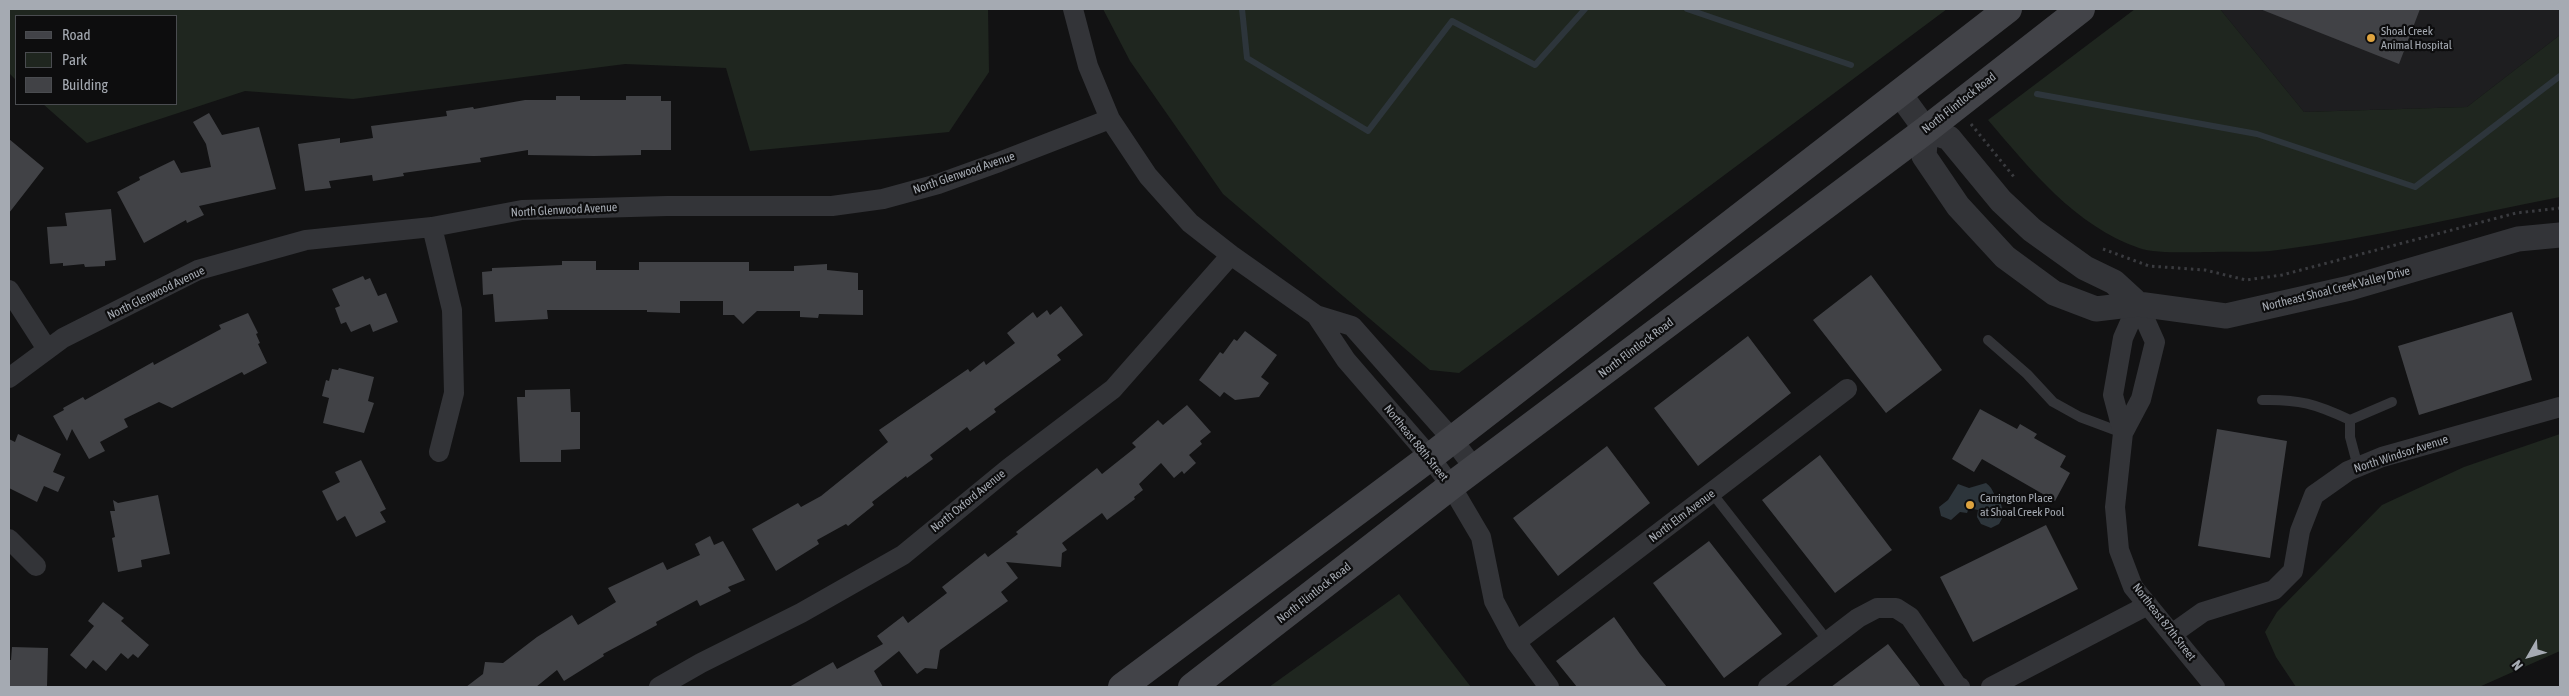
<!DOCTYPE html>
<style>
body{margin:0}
#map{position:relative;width:2569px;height:696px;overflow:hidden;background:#121213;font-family:"Asap Condensed",sans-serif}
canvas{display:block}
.frame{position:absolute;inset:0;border:10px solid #a5aab2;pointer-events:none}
.legend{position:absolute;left:15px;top:15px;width:162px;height:90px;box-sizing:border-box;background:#0d0d0e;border:1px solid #4a4c50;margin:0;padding:6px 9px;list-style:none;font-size:15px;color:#a5aab2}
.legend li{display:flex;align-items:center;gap:10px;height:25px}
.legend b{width:25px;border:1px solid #4a4c50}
.north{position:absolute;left:2504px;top:631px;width:50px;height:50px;-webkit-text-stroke:4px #0d0d0e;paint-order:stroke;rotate:232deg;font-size:14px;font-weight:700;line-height:20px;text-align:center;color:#a5aab2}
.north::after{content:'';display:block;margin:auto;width:18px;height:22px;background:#a5aab2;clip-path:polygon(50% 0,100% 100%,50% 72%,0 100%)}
</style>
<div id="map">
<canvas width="2569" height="696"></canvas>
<div class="frame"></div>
<ul class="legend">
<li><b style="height:6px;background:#424348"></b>Road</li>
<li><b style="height:14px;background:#1f261f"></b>Park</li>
<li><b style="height:14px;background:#414246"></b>Building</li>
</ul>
<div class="north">N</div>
</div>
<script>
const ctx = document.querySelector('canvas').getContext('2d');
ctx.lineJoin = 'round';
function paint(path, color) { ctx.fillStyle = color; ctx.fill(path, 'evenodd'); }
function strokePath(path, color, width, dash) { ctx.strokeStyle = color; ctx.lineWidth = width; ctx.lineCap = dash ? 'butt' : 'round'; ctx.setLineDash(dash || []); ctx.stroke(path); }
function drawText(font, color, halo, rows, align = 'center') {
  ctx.font = font + ' "Asap Condensed",sans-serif'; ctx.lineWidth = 4.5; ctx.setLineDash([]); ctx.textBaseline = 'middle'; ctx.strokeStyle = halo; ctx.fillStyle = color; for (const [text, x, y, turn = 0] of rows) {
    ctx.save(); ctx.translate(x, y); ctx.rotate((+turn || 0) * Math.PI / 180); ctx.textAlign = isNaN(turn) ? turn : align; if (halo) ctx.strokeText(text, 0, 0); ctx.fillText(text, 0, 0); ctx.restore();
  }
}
paint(new Path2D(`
 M2220,9H2560V35L2467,107L2304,112Z`), '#1e1e20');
paint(new Path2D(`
 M9,9H988L989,72L949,132L750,151L726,68L625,64L353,99L245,91L87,143L43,104H176V16H16V80L9,73Z
 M1103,9H1947L1459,373L1430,370L1223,194L1130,61Z
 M2135,9H2220L2304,112L2467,107L2560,35V197C2467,215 2373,238 2278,250C2257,253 2235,251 2214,252C2195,252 2155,254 2139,248C2075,226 2030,169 1988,120Z
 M2560,434V651L2479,687H2296L2276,657L2265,632L2277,612L2382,505L2464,467Z
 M1399,594L1471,687H1269Z`), '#1f261f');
paint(new Path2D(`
 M1986,483C1995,489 1993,498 2001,504L2004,515L1999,524L1991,528L1981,524L1977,517L1978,510L1969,508L1967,513L1960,512L1951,520L1941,516L1939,507L1948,500L1958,484L1969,488Z`), '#2d353b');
strokePath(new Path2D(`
 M1242,9L1247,58L1368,131L1452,21L1535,65L1585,9
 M1687,9L1851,65
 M2037,94L2257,134L2415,187L2560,76`), '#2d353b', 6);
paint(new Path2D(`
 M2260,9H2420L2399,64Z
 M556,96H580V100H626V96H661V101H671V150H641V155L594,156L528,155V150L480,158L481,162L403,173L404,176L373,181L372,175L329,181L331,188L305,191L298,144L340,138V143L373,138L371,126L447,116L446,111L473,107L474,109L525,100H556Z
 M209,113L222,135L259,127L276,189L199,206L204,215L187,223L186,220L144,243L117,192L140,180L139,177L174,160L181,173L211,167L206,144L193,122Z
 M9,139L44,168L9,213Z
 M111,209L116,260L105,261V266L85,267L84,264L63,266V263L50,264L47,227L67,226L65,213Z
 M562,261H596V270H639V262H749V271H794V266L827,264V270L858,273V290H863V315L819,314L818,318L800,317V311H757L743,324L734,315H723V301H680V313L647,312V310H547L548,319L495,322L493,294L483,295L482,272L492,271V268L562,265Z
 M1871,275L1942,370L1886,413L1813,320Z
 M363,276L365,280L370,278L378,296L386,293L398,322L373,332L370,324L351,332L346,322L341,324L335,308L340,306L332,289Z
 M1061,306L1083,335L1057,355L1061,360L994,409L996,412L970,431L967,427L930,455L933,459L907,478L906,476L872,502L874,505L848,526L846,524L817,540L819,544L776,571L752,529L798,503L801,507L821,496L888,442L879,430L968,369L970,372L984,361L986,365L1015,343L1007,333L1033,312L1037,318L1047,310L1050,315Z
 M2512,312L2532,380L2419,415L2398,346Z
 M248,313L258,333L256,334L260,343L258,344L267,363L244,375L242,372L172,408L159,402L124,419L128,427L100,442L105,451L89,459L72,429L67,441L53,416L64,410L63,408L83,397L85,400L153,362L154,365L221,329L219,325Z
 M1245,331L1277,355L1261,377L1269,383L1259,397L1235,400L1224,392L1220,397L1199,380L1220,352L1223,354L1234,339L1237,341Z
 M1748,336L1791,393L1698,466L1654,408Z
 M339,368L374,377L368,401L374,403L364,433L323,423L329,398L322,396L326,380L329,381L332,369L338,370Z
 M570,389L571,412H580V449L561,450V462H520L517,397H525V390Z
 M1187,405L1211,432L1200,441L1202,444L1189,455L1196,463L1184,474L1182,471L1174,478L1161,463L1139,484L1143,490L1134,497L1135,499L1107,520L1102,513L1062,543L1067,550L1062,553L1061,567L1006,562L1018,578L1001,592L1008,601L940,650L937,669L925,668L917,674L899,651L874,671L883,687H789L833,662L837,669L883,644L877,636L903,616L908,623L947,593L942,587L985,553L988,557L1018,534L1016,532L1097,468L1102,474L1136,447L1132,443L1158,420L1163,425Z
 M1980,409L2017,429L2020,424L2037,434L2034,438L2066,456L2060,467L2070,473L2055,501L1982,459L1974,472L1952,459Z
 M2217,429L2287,441L2270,558L2198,546Z
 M18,434L61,454L53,472L65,477L58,492L44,486L37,502L9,488V439L15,442Z
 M1607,446L1650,503L1558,576L1513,518Z
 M1820,455L1892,550L1835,593L1762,500Z
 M361,460L386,509L380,512L386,522L356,537L345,516L337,521L322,491L340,482L335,472Z
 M158,495L170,554L141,560L142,567L118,572L112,538L115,537L110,511H115L113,500L118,503Z
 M2046,525L2078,589L1973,642L1940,577Z
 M710,536L714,545L723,541L745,580L728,587L731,591L700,606L697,600L656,622L657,625L603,654L604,656L564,681L557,670L536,687H466L483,674L485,662L503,663L537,637L572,615L578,625L616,602L608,588L663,562L667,570L700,555L695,544Z
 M1709,541L1782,634L1724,678L1653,583Z
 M103,602L124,618L121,621L149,645L138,658L133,654L128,659L121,653L106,671L93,660L86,669L70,655L94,626L88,621Z
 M1614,617L1640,654L1667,687H1577L1556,661Z
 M1888,644L1921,687H1831Z
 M12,647L48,648L47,687H9V660H11Z`), '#414246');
strokePath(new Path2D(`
 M1971,124L2014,177
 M2103,249L2149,266L2205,270L2246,280L2282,275L2516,213L2560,208`), '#3a3b3f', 3, [2.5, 4]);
strokePath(new Path2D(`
 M1988,340L2027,374L2053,402L2080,417L2123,433
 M2262,400C2299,399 2316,404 2350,420
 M2358,467L2350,437V420L2392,402
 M1712,493L1828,641`), '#333438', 10);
strokePath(new Path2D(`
 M1073,9L1088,66L1110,119L1148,176L1190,223L1231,255L1316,315L1352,326L1453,440L1475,469
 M432,227L452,310L454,393L439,452
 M9,290L47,349
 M2138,304L2123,338L2113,395L2123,433L2115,507L2119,550L2133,587L2215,687
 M1316,315L1346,360L1430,457L1451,486L1481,537L1494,601L1516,642L1549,687
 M9,378L63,338L198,270L306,240L432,227L522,210L667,206H832L883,199L938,184L999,162L1110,119
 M2123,433L2141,399L2155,342L2138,304
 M9,539L36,566
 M2172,634L2203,612L2274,590L2293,571L2300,531L2314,495L2348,471L2382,457L2560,407
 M1516,642L1847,389
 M659,687L701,663L801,613L903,555L1009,468L1113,389L1231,255
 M1768,687L1858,618L1877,608H1896L1910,617L1957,686L1960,687
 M1991,687L2148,605`), '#333438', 20);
strokePath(new Path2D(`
 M1899,93L1926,130L1949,138L2001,201L2032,230L2085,268L2114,282L2138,304
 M1926,130L1924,156L1958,206L2005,257L2054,293L2096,309L2138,304L2226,316L2350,288L2518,239L2560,235`), '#333438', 25);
strokePath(new Path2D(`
 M1122,687L1430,457L2008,9
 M1192,687L1451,486L1926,130L2081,9`), '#424348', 28);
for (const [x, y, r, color] of [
 [2371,38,5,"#dea33f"],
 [1970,505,5,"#dea33f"]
]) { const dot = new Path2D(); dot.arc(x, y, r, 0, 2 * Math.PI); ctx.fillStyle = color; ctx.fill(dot); strokePath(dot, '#0d0d0e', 2); }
drawText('12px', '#a5aab2', '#0d0d0e', [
 ["Shoal Creek",2381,31],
 ["Animal Hospital",2381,45],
 ["Carrington Place",1980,498],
 ["at Shoal Creek Pool",1980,512]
], 'left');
drawText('12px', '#a5aab2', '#0d0d0e', [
 ["North Flintlock Road",1959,103,-38],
 ["North Glenwood Avenue",964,173,-19],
 ["North Glenwood Avenue",564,210,-3],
 ["Northeast Shoal Creek Valley Drive",2336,289,-14],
 ["North Glenwood Avenue",156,293,-26],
 ["North Flintlock Road",1636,348,-37],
 ["Northeast 88th Street",1416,443,51],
 ["North Windsor Avenue",2401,454,-18],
 ["North Oxford Avenue",968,501,-39],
 ["North Elm Avenue",1682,516,-37],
 ["North Flintlock Road",1314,593,-38],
 ["Northeast 87th Street",2164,622,52]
]);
</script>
